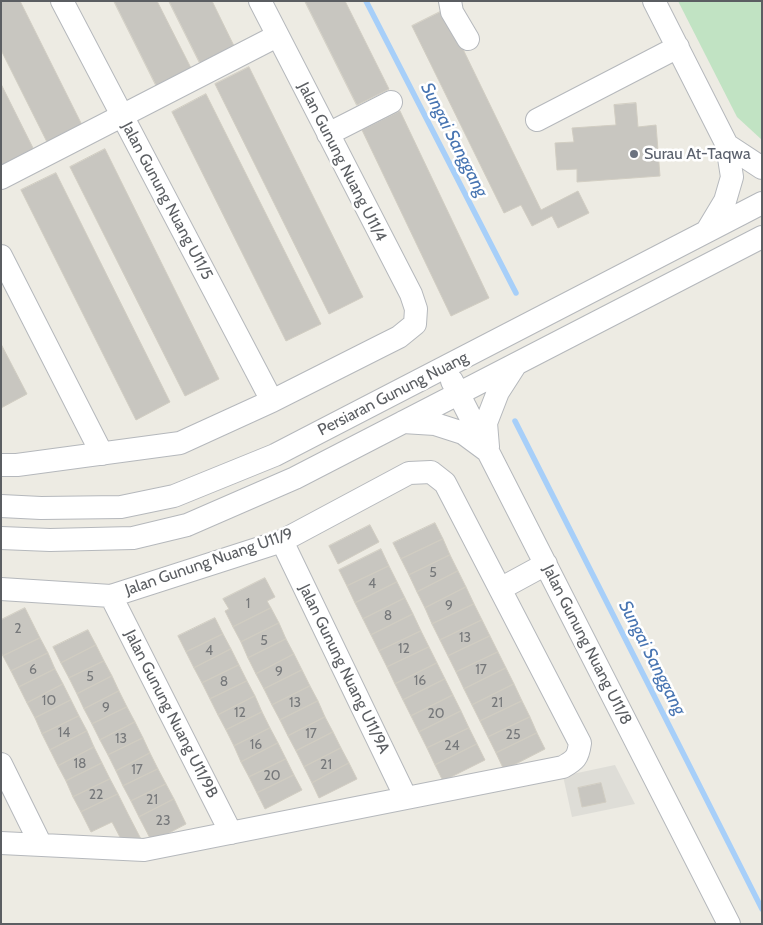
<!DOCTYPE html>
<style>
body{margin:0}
#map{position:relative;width:763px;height:925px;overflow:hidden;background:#edebe3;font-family:Cabin,sans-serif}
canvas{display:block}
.frame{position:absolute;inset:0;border:2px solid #5b5e62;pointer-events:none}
</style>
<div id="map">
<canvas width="763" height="925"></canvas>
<div class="frame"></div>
</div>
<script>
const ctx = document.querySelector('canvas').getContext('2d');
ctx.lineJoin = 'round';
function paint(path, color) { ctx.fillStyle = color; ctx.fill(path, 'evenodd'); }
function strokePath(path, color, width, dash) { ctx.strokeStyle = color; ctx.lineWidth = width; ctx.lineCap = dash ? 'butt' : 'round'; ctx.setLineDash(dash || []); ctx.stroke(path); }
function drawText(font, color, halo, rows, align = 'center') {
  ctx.font = font + ' Cabin,sans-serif'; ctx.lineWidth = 5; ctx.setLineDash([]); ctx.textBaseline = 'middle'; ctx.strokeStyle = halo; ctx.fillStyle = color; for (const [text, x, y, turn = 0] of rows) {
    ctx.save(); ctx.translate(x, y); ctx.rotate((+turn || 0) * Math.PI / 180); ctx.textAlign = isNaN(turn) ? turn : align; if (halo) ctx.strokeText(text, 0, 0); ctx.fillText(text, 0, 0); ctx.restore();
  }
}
paint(new Path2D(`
 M615,765L635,804L572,817L563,776Z`), '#deddd7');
paint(new Path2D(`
 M678,1H762V140L737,117Z`), '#c1e3c3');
strokePath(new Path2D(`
 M366,1L516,293
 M515,421L762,909`), '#a7cff9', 5.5);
const building = new Path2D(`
 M1,1H20L82,125L47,142L1,50Z
 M114,1H157L192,70L157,87Z
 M169,1H212L236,50L202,67Z
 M305,1H345L389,89L357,105Z
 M444,10L541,210L578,191L589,213L558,228L552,216L532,226L521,205L504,213L412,26Z
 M249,67L363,297L329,314L215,84Z
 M1,84L35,152L1,169Z
 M206,94L321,324L286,341L172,112Z
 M636,103L638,127L656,125L660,176L577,182V169L557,170L555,143L574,142L572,128L616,125L614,105Z
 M400,111L489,298L451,316L362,130Z
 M105,149L219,379L185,396L70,167Z
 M56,173L170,402L136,420L21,190Z
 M1,344L27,394L1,408Z
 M435,523L443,539L401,559L393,543Z
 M370,525L379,542L338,564L329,546Z
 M443,539L450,555L409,575L401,559Z
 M381,549L389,566L347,586L339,570Z
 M450,555L458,571L417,592L409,575Z
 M389,566L397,582L355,603L347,586Z
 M458,571L466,587L425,608L417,592Z
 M265,578L275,597L267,601L271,608L233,627L225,611L229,609L223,599Z
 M397,582L405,598L363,619L355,603Z
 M466,587L474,604L432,624L425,608Z
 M405,598L413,614L371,635L363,619Z
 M474,604L482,620L440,640L432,624Z
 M25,608L40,638L3,656L1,652V620Z
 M271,608L279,623L241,642L233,627Z
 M413,614L421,631L379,651L371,635Z
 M215,618L223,634L186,652L178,636Z
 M482,620L490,636L448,656L440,640Z
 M279,623L286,639L248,658L241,642Z
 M88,630L96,645L61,663L53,647Z
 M421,631L429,647L387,667L379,651Z
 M223,634L231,649L194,668L186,652Z
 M490,636L498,652L456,672L448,656Z
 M40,638L48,653L11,671L3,656Z
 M286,639L294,654L256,674L248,658Z
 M96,645L104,661L69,678L61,663Z
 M429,647L437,663L395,684L387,667Z
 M231,649L239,665L202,683L194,668Z
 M498,652L506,668L464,689L456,672Z
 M48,653L55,669L19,687L11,671Z
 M294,654L302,670L264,689L256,674Z
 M104,661L112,676L77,694L69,678Z
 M437,663L445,679L403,700L395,684Z
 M239,665L247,681L210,699L202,683Z
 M506,668L514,684L472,705L464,689Z
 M55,669L63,684L27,703L19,687Z
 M302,670L310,686L272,705L264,689Z
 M112,676L119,691L84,709L77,694Z
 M445,679L453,695L411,716L403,700Z
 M247,681L255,696L218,715L210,699Z
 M63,684L71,700L35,718L27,703Z
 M514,684L522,701L480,721L472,705Z
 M310,686L318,701L280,720L272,705Z
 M119,691L127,707L92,724L84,709Z
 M453,695L461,711L419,732L411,716Z
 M255,696L262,712L226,730L218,715Z
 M71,700L79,716L42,734L35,718Z
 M318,701L325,717L288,736L280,720Z
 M522,701L530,717L488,737L480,721Z
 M127,707L135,722L100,740L92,724Z
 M461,711L469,728L427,748L419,732Z
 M262,712L270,728L234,746L226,730Z
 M79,716L87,731L50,750L42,734Z
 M325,717L333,732L296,751L288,736Z
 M530,717L537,733L496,753L488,737Z
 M135,722L143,738L108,755L100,740Z
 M270,728L278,743L241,762L234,746Z
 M469,728L477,744L435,765L427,748Z
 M87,731L94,747L58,766L50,750Z
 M333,732L341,748L304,767L296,751Z
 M537,733L545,749L504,770L496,753Z
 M143,738L150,753L116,771L108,755Z
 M278,743L286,759L249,777L241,762Z
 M477,744L485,760L443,781L435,765Z
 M94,747L102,763L66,781L58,766Z
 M341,748L349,763L312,783L304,767Z
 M150,753L158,769L123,786L116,771Z
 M286,759L294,775L257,793L249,777Z
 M102,763L110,779L73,797L66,781Z
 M349,763L357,779L319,798L312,783Z
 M158,769L166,784L131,801L123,786Z
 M294,775L302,790L265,809L257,793Z
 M110,779L118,794L81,812L73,797Z
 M601,783L606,802L582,807L578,788Z
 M166,784L174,799L139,817L131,801Z
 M118,794L128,814L142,841L121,839L112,822L91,832L81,812Z
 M174,799L186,824L152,842L139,817Z`);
paint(building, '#c8c6c0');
strokePath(building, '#d1cdc2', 1);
const minor = new Path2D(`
 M62,1L272,401
 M450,1L452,12L468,39
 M654,1L727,145L732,177L725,201L707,231
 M537,120L678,47
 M328,134L391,102
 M727,145L762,168
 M1,178L277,36
 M1,256L102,454
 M452,381L729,924
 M403,422L435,424L463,433L486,450
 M488,447L486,423L498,392L516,364
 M1,465H17L180,443L272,401L381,346L399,337L415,324L416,309L411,294L260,1
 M1,506L41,508L121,507L174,496L275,455L762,203
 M1,538L50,540L133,538L187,525L295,478L762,237
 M282,541L406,798
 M1,589L111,596L282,541L409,473L431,472L445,483L580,743C578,758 575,760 563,767L144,850L1,843
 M500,589L546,564
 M111,596L231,833
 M1,764L41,845`);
strokePath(minor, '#b5b8bc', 24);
strokePath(minor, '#fff', 22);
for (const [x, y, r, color] of [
 [634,154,5,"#6b7280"]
]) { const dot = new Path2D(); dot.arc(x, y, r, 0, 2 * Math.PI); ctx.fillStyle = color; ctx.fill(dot); strokePath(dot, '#fff', 2); }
drawText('14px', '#76787a', null, [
 ["5",433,573],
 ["4",372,584],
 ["1",248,604],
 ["9",449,606],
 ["8",388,616],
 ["2",18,629],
 ["13",465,638],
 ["5",264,641],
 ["12",404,649],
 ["4",209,651],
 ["6",33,670],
 ["17",481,670],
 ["9",279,672],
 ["5",90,677],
 ["16",420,681],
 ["8",224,682],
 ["10",49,701],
 ["13",295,703],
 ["21",497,703],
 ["9",106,708],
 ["12",240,713],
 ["20",436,714],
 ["14",64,733],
 ["17",311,734],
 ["25",513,735],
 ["13",121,739],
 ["16",256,745],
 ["24",452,746],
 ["18",80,764],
 ["21",326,765],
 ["17",137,770],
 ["20",272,776],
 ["22",96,795],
 ["21",152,800],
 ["23",163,821]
]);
drawText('16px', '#5b616d', '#fff', [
 ["Surau At-Taqwa",644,154]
], 'left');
drawText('16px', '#5b5e62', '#fff', [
 ["Jalan Gunung Nuang U11/4",342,162,63],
 ["Jalan Gunung Nuang U11/5",167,201,62],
 ["Persiaran Gunung Nuang",393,394,-27],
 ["Jalan Gunung Nuang U11/9",209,562,-19],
 ["Jalan Gunung Nuang U11/8",587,645,63],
 ["Jalan Gunung Nuang U11/9A",344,669,64],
 ["Jalan Gunung Nuang U11/9B",171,714,63]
]);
drawText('italic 18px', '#4875b2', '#fff', [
 ["Sungai Sanggang",454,140,63],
 ["Sungai Sanggang",652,658,63]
]);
</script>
